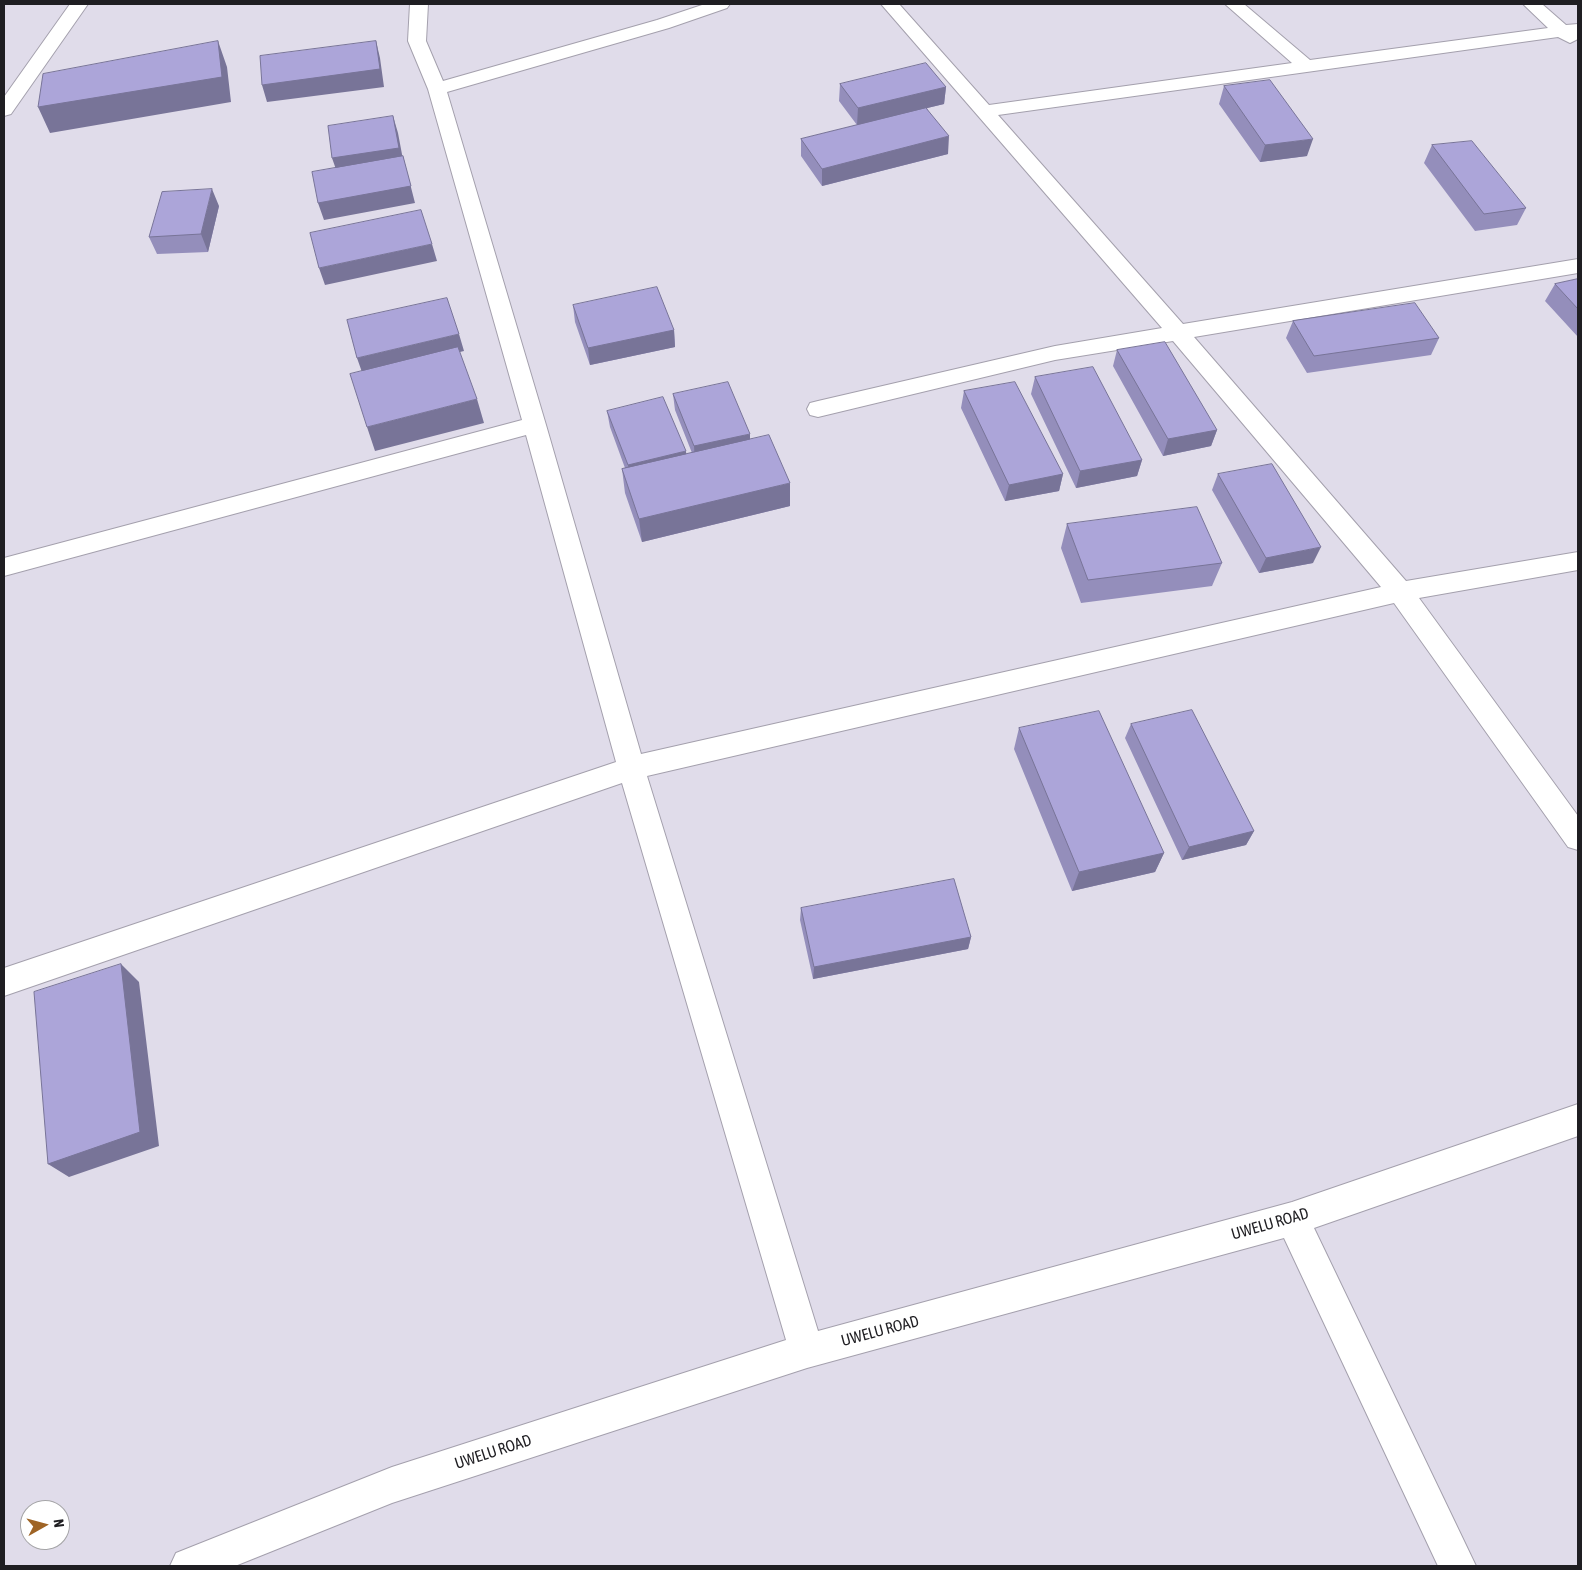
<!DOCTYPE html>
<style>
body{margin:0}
#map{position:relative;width:1582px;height:1570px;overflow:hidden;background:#e0dcea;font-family:"Asap Condensed",sans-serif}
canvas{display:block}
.frame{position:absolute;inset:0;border:5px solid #1f1e22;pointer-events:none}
.north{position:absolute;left:20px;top:1500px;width:50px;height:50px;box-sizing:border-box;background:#fff;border:1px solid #a5a5a7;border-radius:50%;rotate:83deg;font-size:14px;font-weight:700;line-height:20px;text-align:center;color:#1f1e22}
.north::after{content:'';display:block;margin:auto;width:18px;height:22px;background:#9f6425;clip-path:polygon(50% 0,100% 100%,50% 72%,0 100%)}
</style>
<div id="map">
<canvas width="1582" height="1570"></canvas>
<div class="frame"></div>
<div class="north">N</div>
</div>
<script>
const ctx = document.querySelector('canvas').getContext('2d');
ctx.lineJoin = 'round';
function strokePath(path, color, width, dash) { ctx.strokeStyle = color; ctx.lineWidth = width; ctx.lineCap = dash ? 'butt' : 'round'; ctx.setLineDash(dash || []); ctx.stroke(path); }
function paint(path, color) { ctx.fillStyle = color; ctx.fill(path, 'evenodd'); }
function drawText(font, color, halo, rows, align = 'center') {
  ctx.font = font + ' "Asap Condensed",sans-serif'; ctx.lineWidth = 4; ctx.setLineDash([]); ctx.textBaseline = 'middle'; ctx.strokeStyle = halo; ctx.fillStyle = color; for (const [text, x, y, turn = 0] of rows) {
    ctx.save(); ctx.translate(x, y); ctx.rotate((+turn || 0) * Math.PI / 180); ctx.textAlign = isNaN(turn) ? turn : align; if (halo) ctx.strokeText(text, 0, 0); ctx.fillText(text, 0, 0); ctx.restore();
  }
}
const minor = new Path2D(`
 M70,4H88L11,114L4,116V97Z
 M410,4H428L426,41L443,81L657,20L705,4H730L727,8L669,28L447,92L546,425L641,754L1381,587L1173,341L1055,360L818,417L810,415L807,409L810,403L818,401L1055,346L1162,328L881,4H899L989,105L1292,63L1225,4H1244L1310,60L1548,28L1523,4H1542L1566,25L1578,24V39L1570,43L1558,37L998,115L1183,324L1578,259V273L1194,337L1406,581L1578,552V570L1419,598L1578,816V850L1568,847L1394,603L647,776L818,1331L1292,1202L1578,1104V1136L1314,1228L1476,1566H1438L1284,1238L807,1368L392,1503L235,1566H170L176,1553L392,1467L786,1340L622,783L4,996V968L616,762L526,435L4,576V558L522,420L428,89L408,41Z`);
strokePath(minor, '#a4a0ad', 2);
paint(minor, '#fff');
paint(new Path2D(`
 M840,84L946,87L944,104L927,108L948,154L822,186L801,156V139L857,125L839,101Z
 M1224,86L1307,156L1260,162L1219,104Z
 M1432,145L1526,208L1517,225L1475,231L1424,163Z
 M219,206L208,252L157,254L149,237Z
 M1578,279V337L1545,301L1555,284Z
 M573,305L674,330L675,347L590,365L575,322Z
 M1293,321L1439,338L1431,355L1307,373L1286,338Z
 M1117,350L1217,430L1211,446L1163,456L1113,366Z
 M1035,377L1142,460L1137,476L1076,488L1031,394Z
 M964,391L1063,474L1059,491L1005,501L961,408Z
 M673,394L750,439L790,506L642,542L625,493L622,469L625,468L610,427L607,411L686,454L692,453L675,410Z
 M1218,474L1313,563L1259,573L1212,490Z
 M1067,524L1222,563L1212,586L1081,603L1061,548Z
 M1131,724L1254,831L1246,845L1182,860L1125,738Z
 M1019,728L1164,853L1155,872L1072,891L1014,749Z
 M801,908L971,937L968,949L813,979L800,920Z`), '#948ebb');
paint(new Path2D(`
 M218,41L227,67L231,102L50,133L38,107Z
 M376,41L380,58L384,87L267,102L262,85Z
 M946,87L944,104L857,125L858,108Z
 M393,116L398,133L404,165L338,175L332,158Z
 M949,136L948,154L822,186V169Z
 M1313,139L1307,156L1260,162L1265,145Z
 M403,156L415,203L324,220L318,203Z
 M212,189L219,206L208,252L201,234Z
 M432,244L437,261L325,285L319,268Z
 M674,330L675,347L590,365L588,348Z
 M459,334L464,351L363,375L357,358Z
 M477,399L484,423L375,451L367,427Z
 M1217,430L1211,446L1163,456L1168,439Z
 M750,434V450L695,462L694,446Z
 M686,451L687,467L631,481L628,465Z
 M1142,460L1137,476L1076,488L1080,471Z
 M1063,474L1059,491L1005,501L1009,485Z
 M790,483V506L642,542L639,519Z
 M1321,547L1313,563L1259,573L1266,558Z
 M1254,831L1246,845L1182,860L1189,847Z
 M1164,853L1155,872L1072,891L1079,872Z
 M971,937L968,949L813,979L814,967Z
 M121,964L139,982L159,1146L69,1177L48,1164Z`), '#787498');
const building = new Path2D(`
 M218,41L222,77L38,107L43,74Z
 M376,41L380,69L262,85L260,56Z
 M926,63L946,87L858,108L840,84Z
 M1270,80L1313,139L1265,145L1224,86Z
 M926,108L949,136L822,169L801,139Z
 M393,116L399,148L332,158L328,126Z
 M1472,141L1526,208L1484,214L1432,145Z
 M403,156L411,186L318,203L312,172Z
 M212,189L201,234L149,237L162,192Z
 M421,210L432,244L319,268L310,233Z
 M1578,279V309L1555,284Z
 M657,287L674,330L588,348L573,305Z
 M447,298L459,334L357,358L347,320Z
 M1415,303L1439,338L1314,356L1293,321Z
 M1165,342L1217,430L1168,439L1117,350Z
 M458,347L477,399L367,427L350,374Z
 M1093,367L1142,460L1080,471L1035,377Z
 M728,382L750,434L694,446L673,394Z
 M1015,382L1063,474L1009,485L964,391Z
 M663,397L686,451L628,465L607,411Z
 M769,435L790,483L639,519L622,469Z
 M1272,464L1321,547L1266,558L1218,474Z
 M1197,507L1222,563L1088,580L1067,524Z
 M1192,710L1254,831L1189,847L1131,724Z
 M1099,711L1164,853L1079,872L1019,728Z
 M954,879L971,937L814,967L801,908Z
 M121,964L140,1132L48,1164L34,992Z`);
paint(building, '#aca5d9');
strokePath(building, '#787498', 1);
drawText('16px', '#1f1e22', '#fff', [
 ["UWELU ROAD",1270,1224,-16],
 ["UWELU ROAD",880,1331,-15],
 ["UWELU ROAD",493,1452,-18]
]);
</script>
